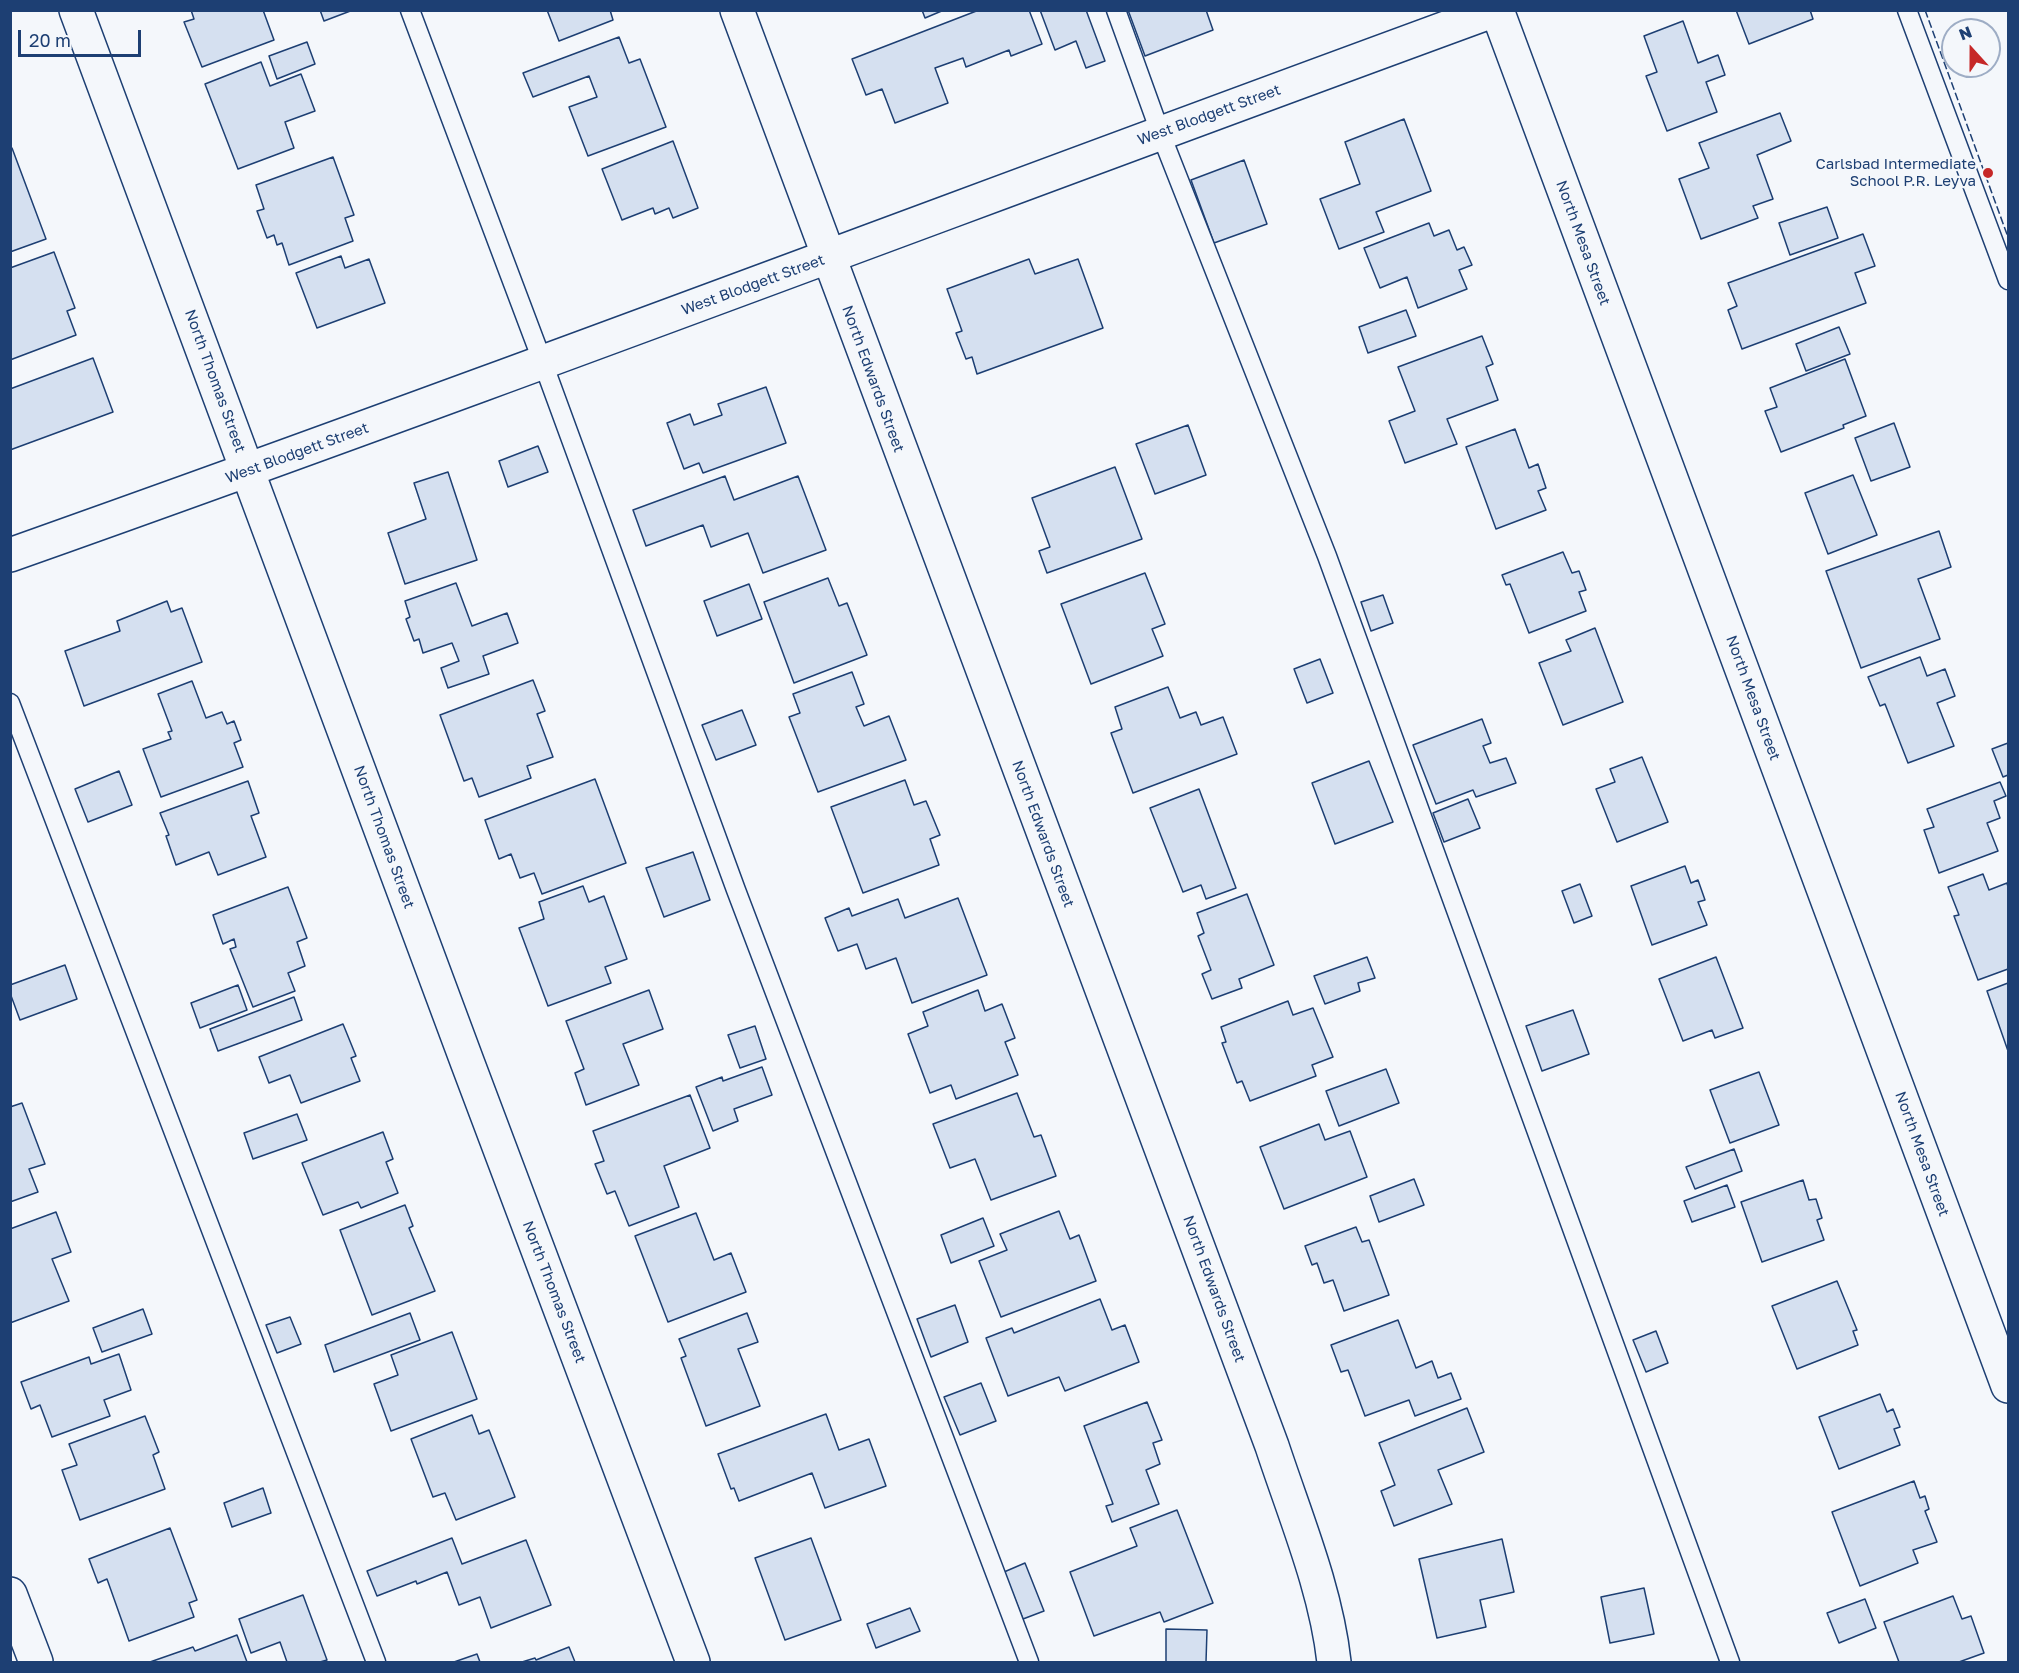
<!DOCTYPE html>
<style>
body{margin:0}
#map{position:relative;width:2019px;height:1673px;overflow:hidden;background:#f4f7fb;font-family:"Golos Text",sans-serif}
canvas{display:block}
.frame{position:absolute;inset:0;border:12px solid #1d3f73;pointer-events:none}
.north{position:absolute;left:1941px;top:18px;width:60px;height:60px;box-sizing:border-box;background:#f4f7fb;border:2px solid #9eadc5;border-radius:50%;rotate:339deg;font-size:16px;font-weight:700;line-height:24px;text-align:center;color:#1d3f73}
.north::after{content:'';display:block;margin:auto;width:21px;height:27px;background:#c62828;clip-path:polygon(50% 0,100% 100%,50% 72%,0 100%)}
.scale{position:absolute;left:18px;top:30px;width:123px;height:27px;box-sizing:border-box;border:3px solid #1d3f73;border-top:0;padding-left:8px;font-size:18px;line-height:21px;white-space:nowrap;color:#1d3f73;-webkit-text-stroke:4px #f4f7fb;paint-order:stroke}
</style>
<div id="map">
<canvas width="2019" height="1673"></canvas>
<div class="frame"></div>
<div class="north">N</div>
<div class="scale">20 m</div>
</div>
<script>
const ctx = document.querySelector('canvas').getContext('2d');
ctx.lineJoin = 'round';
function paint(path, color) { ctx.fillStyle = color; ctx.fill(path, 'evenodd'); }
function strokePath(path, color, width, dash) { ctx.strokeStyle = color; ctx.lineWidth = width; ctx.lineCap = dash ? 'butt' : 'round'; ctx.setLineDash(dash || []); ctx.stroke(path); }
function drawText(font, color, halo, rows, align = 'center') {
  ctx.font = font + ' "Golos Text",sans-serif'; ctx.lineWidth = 4.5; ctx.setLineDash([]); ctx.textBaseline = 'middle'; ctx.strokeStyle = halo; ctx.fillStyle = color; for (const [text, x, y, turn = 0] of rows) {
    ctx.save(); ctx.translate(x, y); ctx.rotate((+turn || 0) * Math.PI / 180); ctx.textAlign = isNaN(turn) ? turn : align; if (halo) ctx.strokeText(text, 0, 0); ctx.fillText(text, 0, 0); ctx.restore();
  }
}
const building = new Path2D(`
 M191,10H263L274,40L202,67L184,22L194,19Z
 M320,10H353L324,21Z
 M547,10H610L613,20L559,41Z
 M922,10H944L925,18Z
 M979,10H1029L1042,44L1011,56L1009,50L966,67L963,58L935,68L948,103L895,123L882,89L866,95L852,59Z
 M1040,10H1086L1105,61L1086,68L1076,41L1055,50Z
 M1128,10H1206L1213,30L1145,56Z
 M1736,10H1810L1813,19L1749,44Z
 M1683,21L1698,63L1718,55L1725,75L1706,82L1717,112L1667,131L1646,76L1657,72L1644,36Z
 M619,37L629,63L640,59L666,127L588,156L569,107L597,97L589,76L533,97L523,73Z
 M307,42L315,64L277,79L269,56Z
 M261,62L270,86L301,74L315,111L285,122L294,148L238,169L205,84Z
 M1780,113L1791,141L1757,155L1773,199L1753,206L1758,218L1701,239L1679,179L1709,168L1699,143Z
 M1404,119L1431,191L1376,212L1384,232L1339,249L1320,199L1360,184L1345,142Z
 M673,141L698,208L673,218L669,208L655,214L653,208L622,220L602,169Z
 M12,148L46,239L10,252V149Z
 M333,157L354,215L345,218L353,241L289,265L282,243L277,245L274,235L267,238L257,211L264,209L256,185Z
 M1244,160L1267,224L1214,243L1191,180Z
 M1827,207L1838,238L1790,255L1779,223Z
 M1429,223L1434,236L1449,230L1457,250L1464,247L1472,265L1459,270L1467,289L1418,308L1407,277L1380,288L1364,248Z
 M1863,234L1875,266L1855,273L1866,303L1742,349L1728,310L1737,306L1728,283Z
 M54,252L75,308L67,311L76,335L10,360V268Z
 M341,256L345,268L369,259L385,303L317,328L296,273Z
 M1029,259L1035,274L1078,259L1103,328L977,374L972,357L966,359L956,333L962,331L947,289Z
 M1406,310L1416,336L1368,353L1359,327Z
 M1839,327L1850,354L1806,371L1796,344Z
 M1482,336L1493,364L1486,367L1498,400L1447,419L1457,444L1405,463L1389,421L1415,411L1398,367Z
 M93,358L113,412L10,450V389Z
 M1845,359L1866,416L1843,425L1844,428L1781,452L1765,411L1777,407L1770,388Z
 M766,387L786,443L703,473L699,463L684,469L667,423L690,414L694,425L722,415L718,404Z
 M1894,423L1910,467L1871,481L1855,438Z
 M1188,425L1206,475L1155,494L1136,444Z
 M1515,429L1529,468L1538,464L1546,488L1538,491L1546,510L1496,529L1466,447Z
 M538,446L548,472L508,487L499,461Z
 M1115,467L1142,539L1047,573L1039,551L1050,547L1032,498Z
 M448,472L477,560L405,584L388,533L426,519L414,483Z
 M1853,475L1877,535L1828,554L1805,493Z
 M725,476L734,500L798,476L826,550L763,573L748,533L711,547L703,525L646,546L633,510Z
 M1939,531L1951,567L1918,579L1940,639L1861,668L1826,571Z
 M1563,552L1572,573L1579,571L1586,590L1579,592L1586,611L1529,633L1510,584L1506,585L1502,575Z
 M1145,573L1165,624L1152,629L1163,656L1091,684L1061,604Z
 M828,578L839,606L847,603L867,655L794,683L764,602Z
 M456,583L472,626L507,613L518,643L483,656L489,674L448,688L441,668L459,661L452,643L423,653L419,639L414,641L406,619L410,617L405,601Z
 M749,584L762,619L717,636L704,601Z
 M1383,595L1393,623L1371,631L1361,602Z
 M167,601L171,612L182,608L202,662L84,706L65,651L120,631L117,621Z
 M1595,628L1623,702L1563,725L1539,663L1571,651L1566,640Z
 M1920,657L1927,676L1945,669L1955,696L1937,703L1954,746L1908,763L1885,704L1880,706L1868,677Z
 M1320,659L1333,693L1307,703L1294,669Z
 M852,672L864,704L856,707L864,726L889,716L906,760L818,792L789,717L800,713L793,694Z
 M533,680L545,711L537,714L553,757L527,766L531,778L479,797L472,778L464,781L440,715Z
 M192,681L206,718L222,712L227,724L234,721L241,740L234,743L243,767L161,797L143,749L171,739L168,732L172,731L158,694Z
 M1168,687L1180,718L1196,712L1201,725L1223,717L1237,754L1133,793L1111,733L1122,729L1115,707Z
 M742,710L756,745L716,760L702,725Z
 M1482,719L1491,743L1483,746L1490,763L1506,758L1516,783L1476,797L1473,790L1436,804L1413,745Z
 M2008,743V775L2003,777L1992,749Z
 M1642,757L1668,822L1617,842L1596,789L1615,782L1610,769Z
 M1369,761L1393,822L1335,844L1312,783Z
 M119,771L132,805L88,822L75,789Z
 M595,779L626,863L542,894L534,873L520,878L511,854L499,859L485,820Z
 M905,780L914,805L926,801L940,835L930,839L939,865L863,893L831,807Z
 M248,781L259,813L251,816L266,857L218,875L209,852L176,865L166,836L169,835L160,813Z
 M2000,782L2006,796L1994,801L2000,818L1987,823L1998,851L1939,873L1924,830L1934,827L1927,809Z
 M1199,789L1236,888L1206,899L1201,885L1183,892L1150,808Z
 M1468,799L1480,828L1444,842L1433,813Z
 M693,852L710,900L664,917L646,868Z
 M1685,866L1691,883L1698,880L1705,900L1698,902L1707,925L1652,945L1631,886Z
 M1983,874L1989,890L2007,883L2008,887V969L1978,980L1954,916L1959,915L1948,887Z
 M1580,884L1592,916L1574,923L1562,891Z
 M583,886L589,902L604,896L627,959L605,967L611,983L548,1006L519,928L544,919L539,902Z
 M288,887L307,938L297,942L305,966L288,973L295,991L253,1007L230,949L236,947L234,939L223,944L213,915Z
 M1247,894L1274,965L1239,979L1242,988L1212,999L1202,974L1211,970L1198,936L1204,933L1197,913Z
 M958,898L987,975L912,1003L896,958L866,969L857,944L838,951L825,918L849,908L852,916L898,899L905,918Z
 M1367,957L1375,978L1358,983L1360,991L1325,1004L1314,976Z
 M1716,957L1743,1028L1715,1038L1712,1030L1683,1041L1659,979Z
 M65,965L77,999L20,1020L10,993V985Z
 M2008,983V1051L1987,991Z
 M238,985L247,1010L200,1028L191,1003Z
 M649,990L663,1029L623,1044L639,1085L586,1105L575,1073L584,1069L566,1021Z
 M978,990L985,1011L1002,1004L1015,1038L1005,1042L1018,1075L956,1099L951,1085L930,1093L908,1034L928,1026L923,1012Z
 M294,997L302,1020L218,1051L210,1029Z
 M1288,1001L1293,1015L1313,1008L1333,1057L1312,1065L1316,1076L1250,1101L1242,1081L1237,1083L1222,1043L1226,1042L1221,1027Z
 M1573,1010L1589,1054L1542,1071L1526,1026Z
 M343,1024L356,1056L351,1058L360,1081L301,1103L290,1075L269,1083L259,1057Z
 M755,1026L766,1059L740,1068L728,1035Z
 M762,1067L772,1095L734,1109L738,1121L713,1131L696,1087L722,1077L723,1081Z
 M1386,1069L1399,1103L1339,1126L1326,1091Z
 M1759,1072L1779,1125L1730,1143L1710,1090Z
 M1017,1093L1034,1137L1041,1135L1056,1176L991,1200L975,1159L950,1168L933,1124Z
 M690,1095L710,1148L664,1166L679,1207L629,1226L615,1191L607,1194L595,1164L604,1161L593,1131Z
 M22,1103L45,1164L29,1169L38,1192L10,1202V1107Z
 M297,1114L307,1140L253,1159L244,1133Z
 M1319,1124L1325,1140L1350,1131L1367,1177L1284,1209L1260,1147Z
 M383,1132L393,1159L386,1162L398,1193L361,1208L358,1202L323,1215L302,1163Z
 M1734,1149L1742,1171L1695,1189L1686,1167Z
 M1414,1179L1424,1205L1379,1222L1370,1196Z
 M1803,1180L1809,1200L1816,1199L1822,1218L1817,1220L1824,1240L1762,1262L1741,1202Z
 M1727,1185L1735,1207L1692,1222L1684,1201Z
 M405,1205L413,1226L409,1228L435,1291L372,1315L340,1230Z
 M1059,1211L1070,1239L1079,1235L1096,1281L1001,1317L979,1261L1007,1250L1000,1234Z
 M56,1212L71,1252L52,1259L69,1301L10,1323V1229Z
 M696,1213L714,1260L731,1253L746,1292L668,1322L635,1236Z
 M983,1218L994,1246L951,1263L941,1235Z
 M1356,1227L1362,1242L1369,1240L1389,1295L1344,1311L1333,1280L1324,1283L1317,1263L1312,1265L1305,1246Z
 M1837,1281L1857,1330L1853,1331L1858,1345L1797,1369L1772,1306Z
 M1100,1299L1112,1330L1125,1325L1139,1362L1065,1391L1059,1377L1008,1396L986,1338L1012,1328L1014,1333Z
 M955,1305L968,1342L931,1357L917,1319Z
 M143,1309L152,1334L102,1352L93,1328Z
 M410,1313L420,1340L334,1372L325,1345Z
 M747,1313L758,1342L738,1349L760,1406L706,1426L681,1358L686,1356L679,1339Z
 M290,1317L301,1344L277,1353L266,1325Z
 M1398,1320L1416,1368L1432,1361L1438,1378L1451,1373L1461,1399L1415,1416L1409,1400L1365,1416L1348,1370L1341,1372L1331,1345Z
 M1656,1331L1668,1363L1646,1372L1633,1340Z
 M452,1332L477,1399L391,1431L374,1384L398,1375L391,1355Z
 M119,1354L131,1390L104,1400L110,1416L52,1437L40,1405L31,1409L21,1382L89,1357L91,1364Z
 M981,1383L996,1421L960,1435L944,1397Z
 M1880,1394L1887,1412L1893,1409L1900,1427L1894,1429L1900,1445L1839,1469L1819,1417Z
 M1147,1402L1162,1440L1153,1443L1160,1464L1146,1470L1159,1504L1112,1522L1106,1506L1113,1504L1084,1426Z
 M1467,1408L1484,1452L1438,1470L1452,1504L1394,1526L1381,1491L1395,1485L1379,1443Z
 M826,1414L839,1450L869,1439L886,1486L825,1508L812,1473L739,1501L734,1488L731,1489L718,1454Z
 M472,1415L479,1434L489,1430L515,1497L456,1520L445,1493L433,1497L411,1439Z
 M145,1416L159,1452L153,1455L165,1489L80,1520L62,1470L77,1465L69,1444Z
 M1914,1481L1920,1498L1925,1496L1929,1509L1925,1511L1937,1542L1913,1550L1918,1563L1860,1586L1832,1512Z
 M263,1488L271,1513L232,1527L224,1503Z
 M1177,1510L1213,1603L1164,1622L1160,1612L1094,1636L1070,1572L1137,1546L1130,1528Z
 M170,1528L197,1600L189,1603L194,1617L129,1641L107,1579L98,1583L89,1559Z
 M452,1538L462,1564L526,1540L551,1605L491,1628L480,1597L459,1605L447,1572L417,1584L416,1581L377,1596L367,1571Z
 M811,1538L841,1620L785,1640L755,1558Z
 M1502,1539L1514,1592L1480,1600L1486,1627L1437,1638L1419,1559Z
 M1025,1563L1044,1611L1023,1619L1004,1572Z
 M1644,1588L1654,1634L1610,1643L1601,1597Z
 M303,1595L327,1660L320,1662H287L280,1642L251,1653L239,1619Z
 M1953,1596L1962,1619L1971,1616L1984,1653L1959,1662H1899L1884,1622Z
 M1865,1599L1876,1628L1839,1643L1827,1613Z
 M910,1608L920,1631L876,1648L867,1624Z
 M1166,1629L1207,1630L1206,1662H1166Z
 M237,1635L247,1662H150L193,1647L195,1651Z
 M569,1647L575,1662H522L535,1658L536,1660Z
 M477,1654L480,1662H454Z`);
paint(building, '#d5e0f0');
strokePath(building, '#1d3f73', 1.5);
const service = new Path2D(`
 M410,10L543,363L736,890L1029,1662
 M1116,10L1160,132L1327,556L1730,1662
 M1907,10L2008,280
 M10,703L376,1662`);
const minor = new Path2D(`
 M76,10L468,1064L693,1662
 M737,10L1272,1446C1295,1516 1326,1589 1334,1662
 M10,555C507,379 1000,191 1495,10
 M10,1594L36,1662`);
const tertiary = new Path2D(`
 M1497,10L2008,1386`);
strokePath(service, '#1d3f73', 21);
strokePath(minor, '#1d3f73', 36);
strokePath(tertiary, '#1d3f73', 36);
strokePath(service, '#f4f7fb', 18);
strokePath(minor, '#f4f7fb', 33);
strokePath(tertiary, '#f4f7fb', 33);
strokePath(new Path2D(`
 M1925,10L2008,237`), '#1d3f73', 1.5, [8, 3]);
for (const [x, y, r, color] of [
 [1988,173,6,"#c62828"]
]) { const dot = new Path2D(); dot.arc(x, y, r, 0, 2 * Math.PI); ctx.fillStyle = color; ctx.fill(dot); strokePath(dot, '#f4f7fb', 2); }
drawText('15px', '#1d3f73', '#f4f7fb', [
 ["West Blodgett Street",1209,115,-20],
 ["North Mesa Street",1583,243,70],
 ["West Blodgett Street",753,285,-20],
 ["North Edwards Street",873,379,70],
 ["North Thomas Street",215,381,70],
 ["West Blodgett Street",297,453,-20],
 ["North Mesa Street",1753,698,70],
 ["North Edwards Street",1043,834,70],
 ["North Thomas Street",384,837,70],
 ["North Mesa Street",1922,1154,70],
 ["North Edwards Street",1214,1289,70],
 ["North Thomas Street",554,1292,69]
]);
drawText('15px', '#1d3f73', '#f4f7fb', [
 ["Carlsbad Intermediate",1976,164],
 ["School P.R. Leyva",1976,181]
], 'right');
</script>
